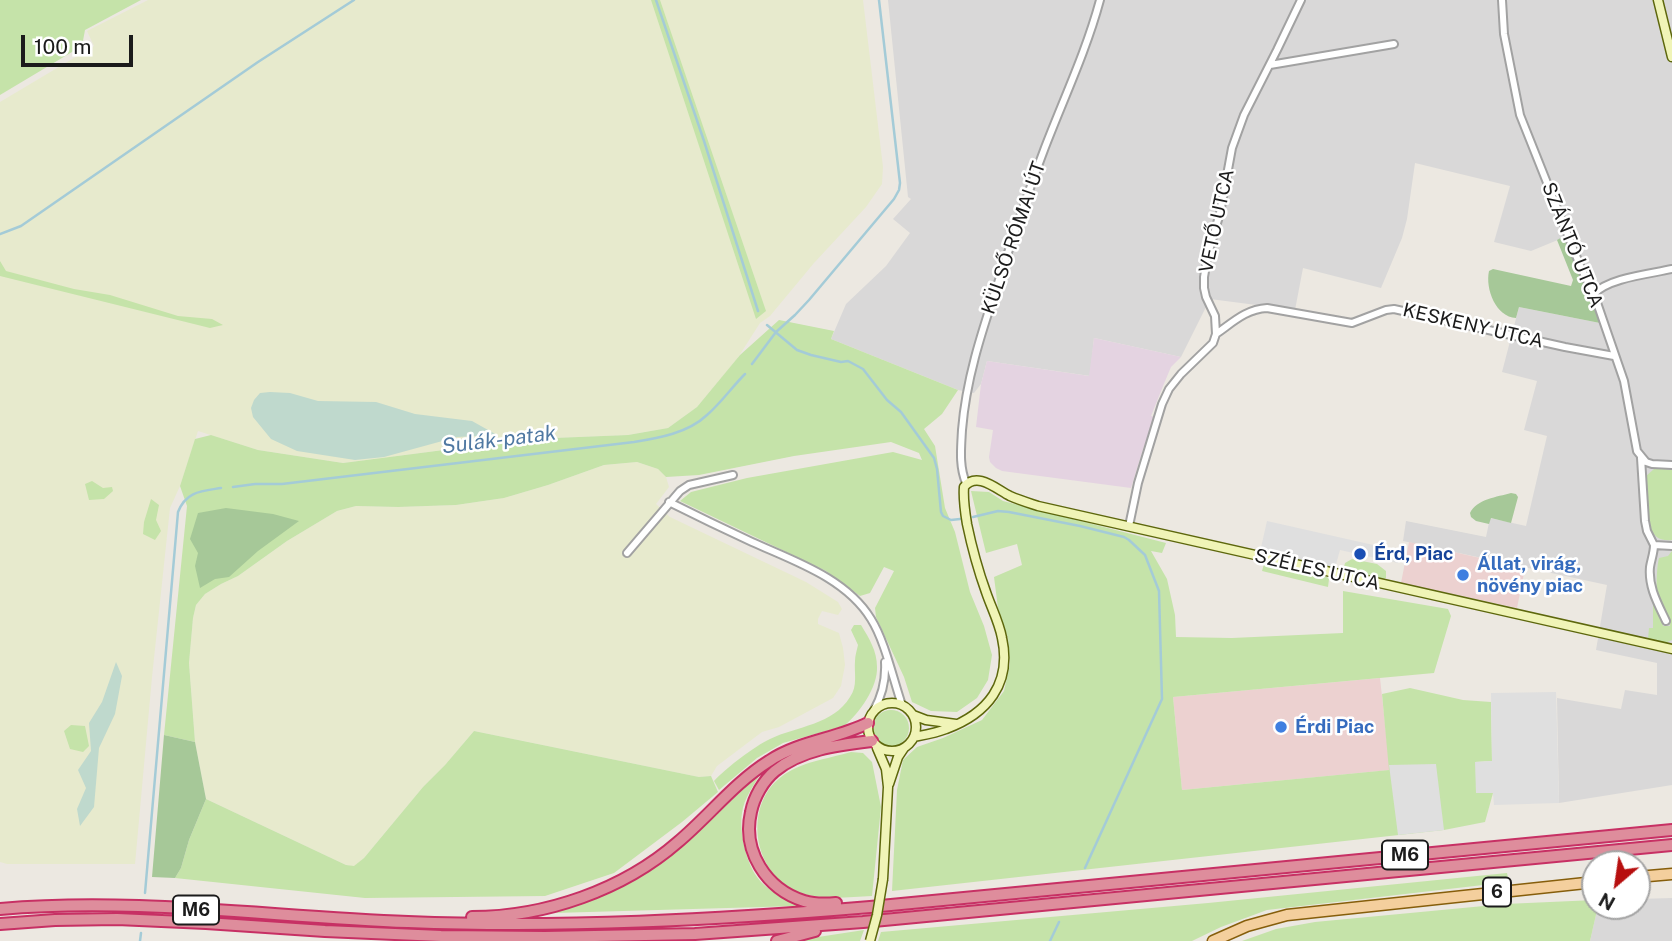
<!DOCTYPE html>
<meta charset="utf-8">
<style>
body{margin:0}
#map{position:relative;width:1672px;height:941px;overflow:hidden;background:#ece8e1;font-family:"Public Sans",sans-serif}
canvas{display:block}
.north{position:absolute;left:1581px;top:850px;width:70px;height:70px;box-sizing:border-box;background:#fff;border:2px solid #a4a4a4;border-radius:50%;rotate:209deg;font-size:19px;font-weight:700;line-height:28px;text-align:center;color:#1b1b1b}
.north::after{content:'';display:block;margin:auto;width:24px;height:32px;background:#b70f0f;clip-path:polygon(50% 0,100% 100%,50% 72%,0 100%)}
.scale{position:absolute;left:21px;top:35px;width:112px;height:32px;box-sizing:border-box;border:4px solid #1b1b1b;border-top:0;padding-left:9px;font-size:21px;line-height:24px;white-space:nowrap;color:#1b1b1b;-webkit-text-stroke:5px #fff;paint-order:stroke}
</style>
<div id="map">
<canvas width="1672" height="941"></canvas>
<div class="north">N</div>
<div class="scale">100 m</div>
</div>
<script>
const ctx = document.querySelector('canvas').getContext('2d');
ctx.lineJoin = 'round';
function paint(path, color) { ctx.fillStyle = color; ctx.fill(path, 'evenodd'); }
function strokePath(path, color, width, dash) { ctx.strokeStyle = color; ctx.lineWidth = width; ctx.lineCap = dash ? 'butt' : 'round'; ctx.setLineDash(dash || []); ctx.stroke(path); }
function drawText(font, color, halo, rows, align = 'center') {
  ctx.font = font + ' "Public Sans",sans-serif'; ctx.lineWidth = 5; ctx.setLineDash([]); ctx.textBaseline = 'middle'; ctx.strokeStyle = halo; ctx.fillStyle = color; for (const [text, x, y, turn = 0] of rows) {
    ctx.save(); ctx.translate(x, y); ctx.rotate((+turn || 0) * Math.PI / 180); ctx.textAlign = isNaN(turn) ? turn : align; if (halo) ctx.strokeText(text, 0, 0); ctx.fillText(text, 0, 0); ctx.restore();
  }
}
paint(new Path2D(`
 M888,0H1672V785L1559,803L1557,698L1621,709L1625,690L1657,695V663L1596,650L1607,585L1403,541L1406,521L1486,537L1490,518L1526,526L1547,436L1524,430L1537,381L1502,372L1519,307L1600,323L1565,237L1531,251L1494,242L1510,186L1415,163L1407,219L1402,238L1381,288L1303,268L1295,310L1210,299L1181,357L1094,338L1090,376L987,361L981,384L974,393L958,390L831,339L846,304L886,266L910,233L893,219L911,199L908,197Z
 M1672,898V941H1590L1598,906H1637V899Z`), '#d9d8d8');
paint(new Path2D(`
 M1409,542L1525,568L1517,608L1401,583Z
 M1380,678L1390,770L1182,790L1173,697Z`), '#ecd1d0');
paint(new Path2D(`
 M1094,338L1181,357L1171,367L1163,386L1151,416L1155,417L1143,449L1131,488L1002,471L996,468L990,462L989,457L993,430L976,427L981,384L987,361L1089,376Z`), '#e4d3e1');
paint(new Path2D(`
 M148,0H863L883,167L882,184L866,207L814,263L770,316L760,323L737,359L697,407L668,428L628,435L529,439L343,463L258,450L198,431L180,486L170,508L152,677L135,864H7L0,862V102L94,46L87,31Z
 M637,462L658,469L666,477L669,487L656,504L670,517L806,582L838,602L842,609L838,615L822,611L818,619V624L839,633L843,648L845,665L841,686L833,698L779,727L762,732L717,766L711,776L699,777L474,731L445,765L423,787L364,858L354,867L346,865L206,799L195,742L189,663L193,618L196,605L205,594L221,584L238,576L287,541L337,511L356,506L398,507L456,505L504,498L548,485L604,465Z`), '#e7eacd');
paint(new Path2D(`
 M0,0H141L85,30L82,46L0,95Z
 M651,0H660L766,311L756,319Z
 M0,261L6,271L74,289L110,295L178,316L212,319L223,325L210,328L0,276Z
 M779,320L834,331L831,339L958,390L942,414L924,429L935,446L945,508L955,532L970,592L984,626L992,655L988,680L977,698L957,712L931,711L912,702L904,677L876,617L875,608L894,571L884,567L870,593L860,596L826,571L680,501L691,492L747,478L893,452L922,460L919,453L891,442L794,456L699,475L666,477L658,469L637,462L604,465L548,485L504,498L456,505L398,507L356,506L337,511L287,541L238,576L221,584L205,594L196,605L193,618L189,663L195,742L164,735L187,506L180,486L195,439L211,435L258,450L343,463L529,439L628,435L668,428L697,407L740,355Z
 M1658,468L1672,470V540C1661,541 1655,538 1650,528L1645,477L1654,469Z
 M92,481L103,488L112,487L113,491L104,499L89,500L85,484Z
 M971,491L989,492L1003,501L1166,543L1162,553L1151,551L1167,579L1175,615L1176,637L1232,638L1343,633V591L1448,609L1451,616L1434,673L1173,697L1182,790L1389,770L1382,694L1410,688L1463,700L1491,702L1492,761L1475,762L1493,793L1485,822L1444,830L892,891L897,790L903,760L917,747L943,738L982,720L1004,691L1010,664L1008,638L998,608L994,577L1022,565L1017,544L986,553Z
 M151,499L159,505L156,520L161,531L155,540L143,534L144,522Z
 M1672,551V640L1665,643L1648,639L1649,628H1653V603L1661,615L1663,626H1670C1669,614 1659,605 1657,593C1656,585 1657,565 1659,558L1668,556Z
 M1352,559L1377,564L1386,571V578L1381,580L1346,572L1344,567L1345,563Z
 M1264,564L1327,577L1329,579L1328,587L1262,571Z
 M854,625H861C869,638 877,651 877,667C878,687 859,714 844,726L783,743L757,758L719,790L714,781C726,768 755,746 770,739C797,726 833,725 850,697C858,686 854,673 855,661C855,655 857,650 858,645L851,630Z
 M873 728a18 18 0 1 1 36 0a18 18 0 1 1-36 0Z
 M71,725L85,726L89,746L83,752L70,749L64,731Z
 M474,731L699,777L711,776L718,792L682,822L614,873L545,896L365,898L175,878L181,868L189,840L206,799L346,865L354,866L364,858L423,787L445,765Z
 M851,752L863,753L872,762L881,807L872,896C848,897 822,901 798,892C754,875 742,807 781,777C800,762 827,759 851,752Z
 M761,773C754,785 744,798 742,813C739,831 746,862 757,877C767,891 783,897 797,906L554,913C590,902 626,888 657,866C695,838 726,804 761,773Z
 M1507,873L1509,882L1267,910L1221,927L1192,941H878L881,932L1208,903Z
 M1595,900V906H1598L1590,941H1242L1276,929L1315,922L1505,904Z
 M864,930L860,941H799L805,939Z`), '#c5e3a9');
paint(new Path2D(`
 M1564,236L1600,323L1519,307L1516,318C1496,317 1485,289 1489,271L1493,269L1571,286L1573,280L1557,240Z
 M1511,493L1516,494L1518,497L1511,523L1491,518L1489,524L1476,521L1471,517L1470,513C1477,499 1497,497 1511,493Z
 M226,508L273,514L299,521L258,551L229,577L215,579L200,588L195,566L198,553L190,539L198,513Z
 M164,735L195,742L206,799L189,840L181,868L175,878L152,877Z`), '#a6c898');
paint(new Path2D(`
 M270,392L290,393L318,401L376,402L415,414L472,421L497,435L457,437L384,457L355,460L297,451L271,439L253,417L251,408L254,400L260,393Z
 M116,662L122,676L115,714L99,748L94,807L80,826L77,809L86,788L78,770L91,751L89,723L102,702Z`), '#bfd9cd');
paint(new Path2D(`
 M1267,521L1400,551L1398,563L1340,550L1335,568L1260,552Z
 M1556,692L1559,803L1494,805L1493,793H1476L1475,762L1492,761L1491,693Z
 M1436,764L1444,830L1398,835L1389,765Z`), '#dfdfdf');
strokePath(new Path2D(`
 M656,0L704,141L758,311
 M0,234L21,226L258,62L354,0
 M767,325L797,350L811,355L841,362L848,361L863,369L887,400L901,412L934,458L937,469L941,512L943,516L951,520L960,519
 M752,364L776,332L795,315L809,300L894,199L899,190L900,183L879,0
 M233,487L255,484H282L634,442C659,438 688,433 707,415C721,403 732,387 745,374
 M973,517L998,511L1009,512L1080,526L1124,537L1129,540L1145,555L1159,591L1162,699L1085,868
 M145,893L178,512C186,491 202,491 221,488
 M140,941L141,933
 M1050,941L1059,922`), '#a4cbd7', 2.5);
const street = new Path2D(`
 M1502,0L1504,34L1520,115L1581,268L1594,294L1624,381L1637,451L1646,462L1652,464L1672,465
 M1270,65L1394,44
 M1594,294C1608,278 1650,274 1672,269
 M1216,334C1232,323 1246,309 1267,308L1352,323L1386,310L1394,309L1565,347L1614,356
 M1641,458L1645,521L1647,531L1654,545L1672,546
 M966,483C959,466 961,449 962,430C966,380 981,334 997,286C1012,240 1027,195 1044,150C1063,100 1086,52 1100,0
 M669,502C697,516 724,529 752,542C794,561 846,578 871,619C885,641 893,679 902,705
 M1129,526L1138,483L1162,404L1169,389L1181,374L1213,343L1216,334L1215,316L1206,297L1204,288V277L1208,254L1220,213L1232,148L1244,115L1277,50L1301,0
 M1654,545C1654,553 1651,560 1650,567C1648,587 1658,604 1666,621
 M627,553L680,491L689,485L733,475
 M874,710C883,694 886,680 885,662`);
const secondary = new Path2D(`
 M1658,0L1672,57
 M868 727a24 24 0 1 1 48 0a24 24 0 1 1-48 0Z
 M913,715L926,720L956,724
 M914,737C924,735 936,733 946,729C987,714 1012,684 1002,638C999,622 991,607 986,592C978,570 972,548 967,524C965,512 963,499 964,487C977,471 996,489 1010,496C1019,500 1029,503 1038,506L1672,649
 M877,748L886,769L888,787L883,879
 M889,784L898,757L904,748`);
const primary = new Path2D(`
 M1637,877L1672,874
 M1213,941L1247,926L1287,915L1595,882`);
const highway = new Path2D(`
 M836,903C825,904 814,904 804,901C766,889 742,851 751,812C754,797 763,781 775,771C802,749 839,745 872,741
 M0,909C136,897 272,917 408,922C563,928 716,920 870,907L1672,830
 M472,917C545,917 623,890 678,842C709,816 734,783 769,761C799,741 836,739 868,723
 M0,924L55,920L117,919L206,923L325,931L441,936L545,937L695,934L863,922L1672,845
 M777,941L815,931`);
strokePath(street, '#a2a2a2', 10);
strokePath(secondary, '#5d670c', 11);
strokePath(primary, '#865e0b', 13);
strokePath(highway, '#c73064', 14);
strokePath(street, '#fff', 6);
strokePath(secondary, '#f0f4b7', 8);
strokePath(primary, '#f4cf9d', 10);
strokePath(highway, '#de8d9c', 10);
const secondaryBridge = new Path2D(`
 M870,941L877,915L883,879`);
strokePath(secondaryBridge, '#5d670c', 11, []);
strokePath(secondaryBridge, '#f0f4b7', 8);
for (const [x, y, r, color] of [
 [1360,554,7,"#1a4fb4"],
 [1463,575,7,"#3f7fe0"],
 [1281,727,7,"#3f7fe0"]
]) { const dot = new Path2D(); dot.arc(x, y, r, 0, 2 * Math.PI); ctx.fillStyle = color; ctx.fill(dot); strokePath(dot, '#fff', 2.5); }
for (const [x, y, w] of [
 [1405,855,46],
 [1497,892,28],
 [196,910,46]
]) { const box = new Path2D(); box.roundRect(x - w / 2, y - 14.5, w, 29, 5); ctx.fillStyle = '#fff'; ctx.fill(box); strokePath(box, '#1b1b1b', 2); }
drawText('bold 18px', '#1b1b1b', null, [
 ["M6",1405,855],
 ["6",1497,892],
 ["M6",196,910]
]);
drawText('19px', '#1b1b1b', '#fff', [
 ["VETŐ UTCA",1217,221,-78],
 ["KÜLSŐ RÓMAI ÚT",1014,238,-71],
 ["SZÁNTÓ UTCA",1572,245,68],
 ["KESKENY UTCA",1473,326,13],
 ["SZÉLES UTCA",1317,570,13]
]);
drawText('bold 19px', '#164399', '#fff', [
 ["Érd, Piac",1374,554]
], 'left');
drawText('bold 19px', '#366cbe', '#fff', [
 ["Állat, virág,",1477,564],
 ["növény piac",1477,586],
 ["Érdi Piac",1295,727]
], 'left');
drawText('italic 21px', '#4f78a2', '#fff', [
 ["Sulák-patak",499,440,-7]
]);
</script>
